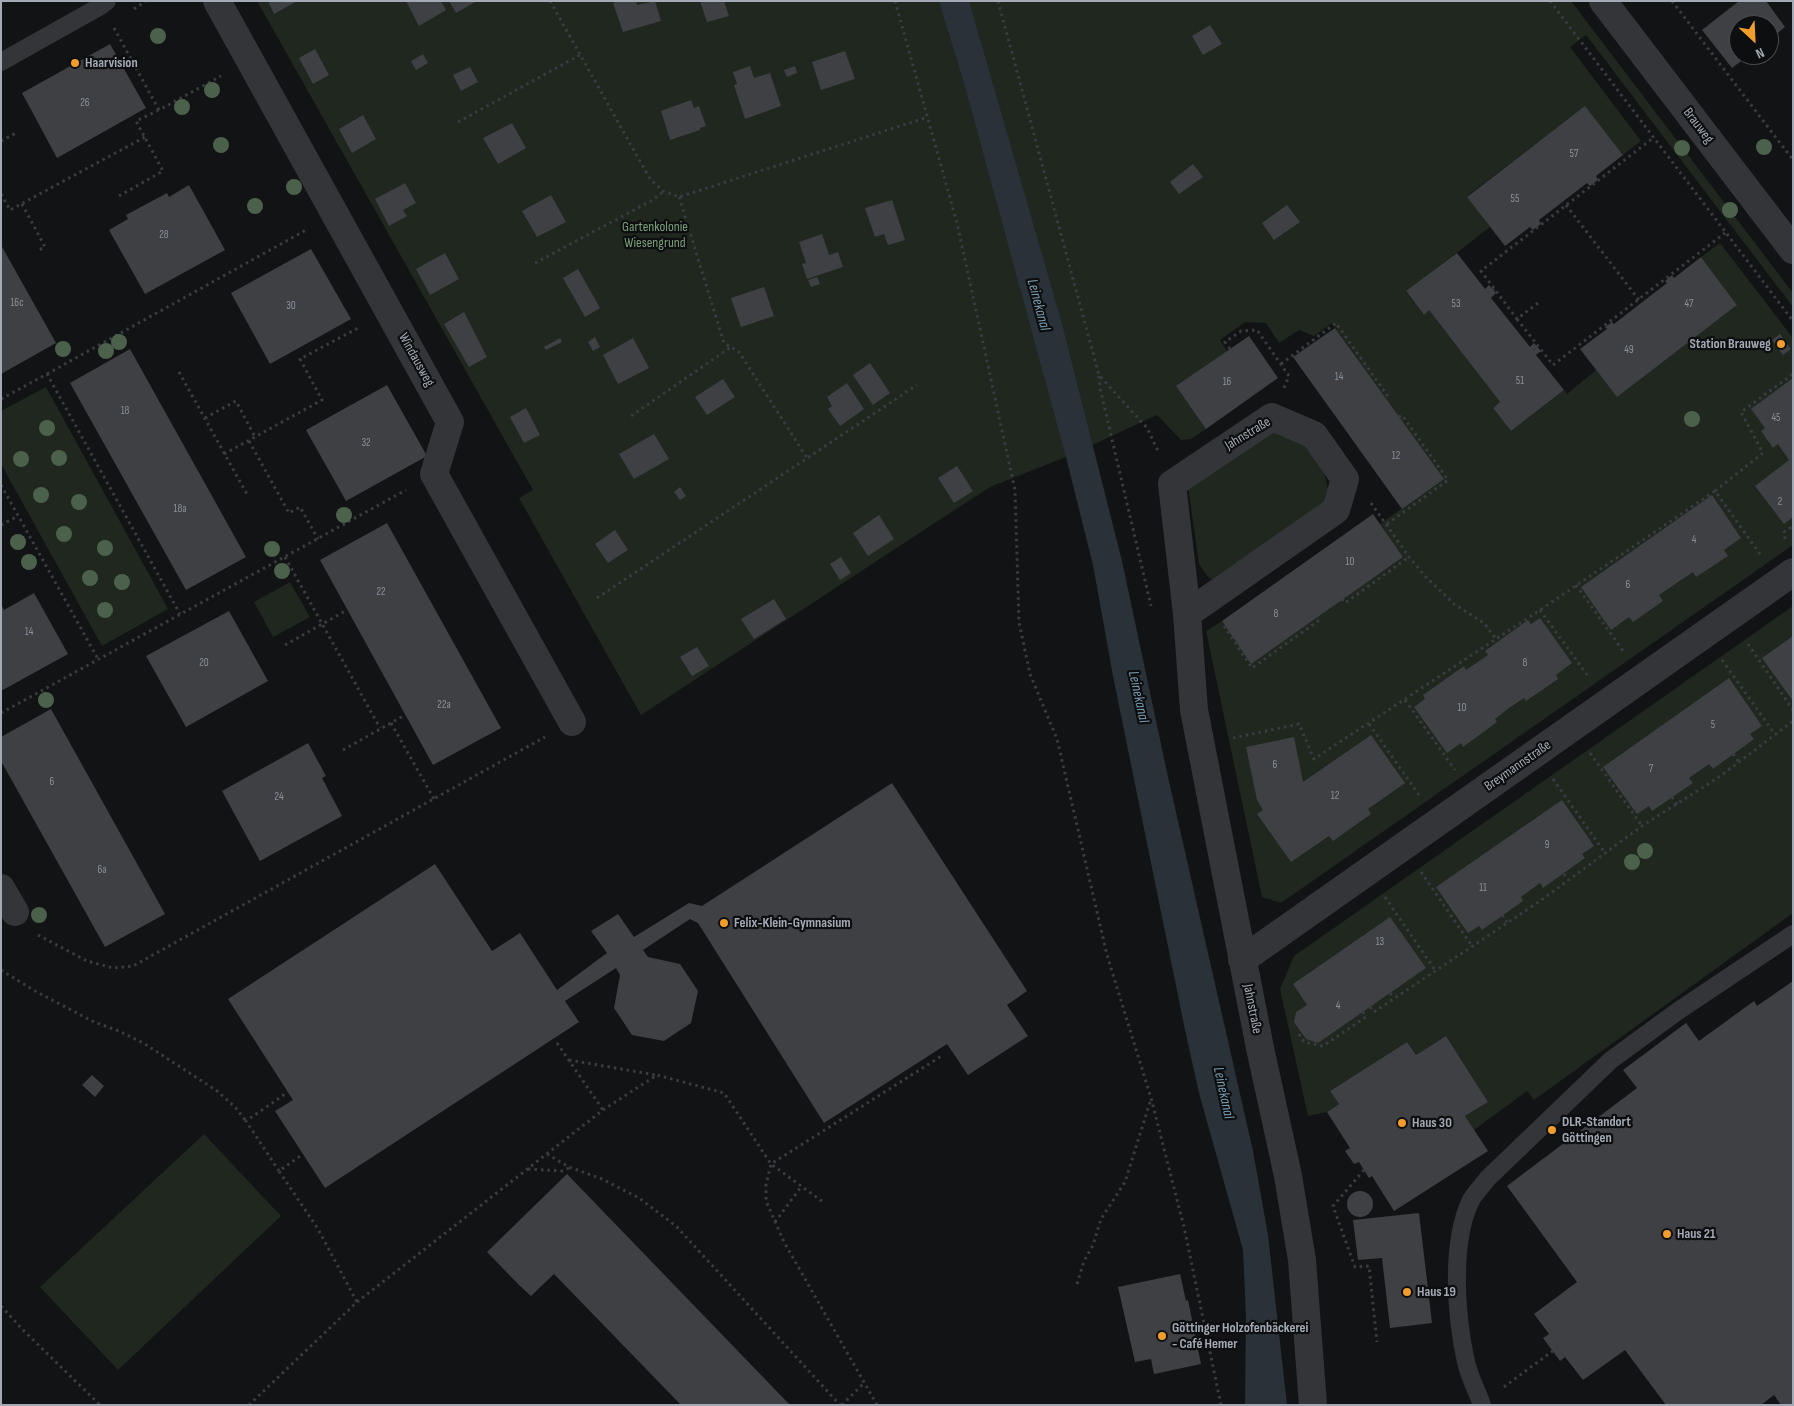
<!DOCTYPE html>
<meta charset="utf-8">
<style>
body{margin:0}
#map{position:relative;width:1794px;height:1406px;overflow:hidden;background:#121314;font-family:"Sofia Sans Condensed",sans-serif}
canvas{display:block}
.frame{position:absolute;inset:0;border:2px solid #a4aab5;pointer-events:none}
.north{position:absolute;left:1729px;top:15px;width:50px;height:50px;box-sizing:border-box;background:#0d0e0f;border:1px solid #494c51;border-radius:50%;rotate:155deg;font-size:14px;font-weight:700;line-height:20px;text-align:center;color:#a4aab5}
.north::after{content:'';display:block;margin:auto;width:18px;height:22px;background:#f39e2b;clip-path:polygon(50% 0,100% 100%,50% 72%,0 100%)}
</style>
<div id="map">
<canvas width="1794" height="1406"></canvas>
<div class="frame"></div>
<div class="north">N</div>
</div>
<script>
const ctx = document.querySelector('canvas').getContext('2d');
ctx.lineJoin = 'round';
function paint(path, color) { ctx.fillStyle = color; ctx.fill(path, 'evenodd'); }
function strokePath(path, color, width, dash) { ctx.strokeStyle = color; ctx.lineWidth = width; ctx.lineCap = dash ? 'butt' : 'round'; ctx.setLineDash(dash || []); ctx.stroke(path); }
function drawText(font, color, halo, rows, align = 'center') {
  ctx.font = font + ' "Sofia Sans Condensed",sans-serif'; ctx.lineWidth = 4.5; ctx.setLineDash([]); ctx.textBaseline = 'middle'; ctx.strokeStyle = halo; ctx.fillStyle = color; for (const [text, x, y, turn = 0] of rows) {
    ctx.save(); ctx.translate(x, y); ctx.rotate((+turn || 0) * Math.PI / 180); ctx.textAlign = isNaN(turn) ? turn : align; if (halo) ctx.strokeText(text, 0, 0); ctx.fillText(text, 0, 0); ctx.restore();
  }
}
paint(new Path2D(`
 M257,1H1571L1793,293V307L1586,35L1570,47L1641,141L1623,155L1585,107L1467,196L1490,227L1406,292L1423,314L1429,310L1500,402L1493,408L1511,431L1564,390L1567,394L1596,370L1617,396L1737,305L1701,257L1720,243L1793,338V545L1281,903L1262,897L1206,631L1222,621L1252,663L1403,557L1380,524L1443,479L1332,323L1314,336L1299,330L1279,343L1266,323L1245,322L1220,340L1227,351L1206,429L1191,439L1181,440L1157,415L1066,457L990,487L641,715L519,498L533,490Z
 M46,387L168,609L102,646L1,464V411Z
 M1274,428L1306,446L1324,472L1328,489L1325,503L1218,581L1209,578L1199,564L1188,486Z
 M290,582L310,617L273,637L254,602Z
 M1793,606V913L1534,1100L1527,1091L1474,1130L1465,1116L1488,1102L1446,1036L1416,1055L1407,1042L1330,1091L1339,1104L1327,1112L1308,1116L1280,989L1294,956Z
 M204,1134L281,1216L118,1370L40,1287Z`), '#1f271f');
paint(new Path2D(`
 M939,1H969L1062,324L1122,561L1168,777L1253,1151L1268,1235L1287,1405H1245L1246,1317L1243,1250L1199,1093L1185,1030L1113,676L1093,565L1066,457L965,86Z`), '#293238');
paint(new Path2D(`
 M268,1H297L274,14Z
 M406,1H441L446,10L419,26Z
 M449,1H477L456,13Z
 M618,1H636L637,5L655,1L661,21L623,32L613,3Z
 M700,1H724L729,16L707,22Z
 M1739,1H1766L1785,27L1769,40V25H1739V55H1749L1732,68L1702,30Z
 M1210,25L1222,44L1203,55L1192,36Z
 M110,44L146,108L57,158L22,93Z
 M315,49L329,75L313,84L299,58Z
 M845,51L855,79L821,90L812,62Z
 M423,54L428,63L416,70L411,61Z
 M750,66L754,78L770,73L781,106L745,119L734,85L737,84L733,72Z
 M795,66L797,73L787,77L784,70Z
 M470,67L478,82L461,91L453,75Z
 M691,100L694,108L699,106L706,126L700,128V130L670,140L661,111Z
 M1585,106L1623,155L1596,176L1598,180L1590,186L1587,183L1539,220L1541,224L1533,230L1530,227L1505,246L1467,197Z
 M363,115L376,139L352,153L339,129Z
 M512,123L526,148L498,164L483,138Z
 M1193,164L1203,177L1179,194L1170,182Z
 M405,183L416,203L403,210L407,216L389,226L375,199Z
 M189,185L225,250L145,294L109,230L128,219L126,215L167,193L169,197Z
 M551,195L566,222L537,237L522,211Z
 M892,200L905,240L888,245L884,234L875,237L865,208Z
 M1287,205L1300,222L1274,240L1262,223Z
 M822,234L829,255L838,252L843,267L807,279L802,264L806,263L799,242Z
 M1,245L56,343L1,374Z
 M311,249L351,319L270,364L231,293Z
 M445,253L459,279L430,295L416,269Z
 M1457,253L1485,289L1489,285L1496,293L1491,298L1530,347L1534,343L1541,351L1536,355L1564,390L1511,431L1493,408L1500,402L1429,310L1424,315L1406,291Z
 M1701,257L1737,305L1617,397L1580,349L1607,329L1605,327L1612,322L1614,324L1667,283L1665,281L1672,275L1674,278Z
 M578,269L600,308L585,317L563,278Z
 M817,277L820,284L811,287L808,280Z
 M764,287L774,316L741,327L731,298Z
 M464,312L487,357L469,367L444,324Z
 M1335,328L1444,479L1402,509L1293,357Z
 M1780,334L1791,349L1783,355L1772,340Z
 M1249,336L1278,378L1206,429L1176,386Z
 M595,337L600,347L593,351L588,342Z
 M560,338L562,342L546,350L544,347Z
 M633,338L649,368L618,384L603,355Z
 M130,349L246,557L186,590L70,383Z
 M870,363L890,393L873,405L853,375Z
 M1793,378V517L1784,524L1755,486L1789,460L1778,444L1773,448L1761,431L1765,428L1751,409Z
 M723,379L735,397L707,415L695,397Z
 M847,383L864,409L840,426L828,409L832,406L827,397Z
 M387,385L427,456L346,501L306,430Z
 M526,408L540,435L524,443L510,417Z
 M654,434L669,459L634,479L619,454Z
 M957,466L973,491L954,503L938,478Z
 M680,487L686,496L680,500L674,492Z
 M1712,495L1741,538L1724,550L1728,556L1696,577L1693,572L1659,595L1663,601L1633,622L1629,617L1611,630L1581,587Z
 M1373,514L1403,557L1251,664L1222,621Z
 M879,515L894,539L868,556L853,533Z
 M387,523L501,728L433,765L320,560Z
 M615,530L628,550L608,563L595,544Z
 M841,557L851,573L840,580L830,564Z
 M34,593L68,654L1,691V604L4,610Z
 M774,599L786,619L754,639L741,619Z
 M229,611L268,681L186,727L146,656Z
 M1540,618L1572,663L1556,675L1558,679L1526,701L1524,698L1509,708L1495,719L1497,722L1463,747L1461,743L1447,753L1414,707L1425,699L1423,695L1464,666L1466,670L1488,655L1485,651L1528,620L1531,624Z
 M1793,636V701L1762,658Z
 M697,647L709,666L692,676L680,657Z
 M1729,678L1762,726L1750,734L1754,739L1713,769L1709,764L1689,778L1693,783L1652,811L1649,806L1637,814L1603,767Z
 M51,709L165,914L105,947L1,761V737Z
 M1371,735L1405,783L1368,809L1371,814L1333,841L1329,836L1291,862L1257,814L1263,810L1257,800L1246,747L1294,737L1303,782Z
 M308,743L326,776L322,778L342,816L260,861L222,791Z
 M892,783L1027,991L1007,1005L1028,1036L968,1075L947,1044L824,1123L698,923L690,919L643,950L648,957L680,964L698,991L691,1023L664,1041L632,1035L614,1008L620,975L616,968L565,1001L579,1022L325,1188L275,1111L293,1100L228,999L435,864L492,951L520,933L557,990L607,953L591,931L618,914L634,937L689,903L702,906Z
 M1562,800L1594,846L1582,854L1585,858L1543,888L1540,883L1521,897L1523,901L1482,930L1479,926L1468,933L1436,887Z
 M1390,917L1426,968L1318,1043L1306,1039L1294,1022L1296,1012L1307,1005L1293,984Z
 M1793,981V1405H1781L1774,1395L1761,1405H1666L1625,1350L1583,1380L1565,1357L1560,1361L1543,1338L1549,1334L1534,1314L1577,1282L1507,1186L1637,1088L1623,1070L1686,1023L1699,1041L1754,1001L1757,1006Z
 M1446,1036L1488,1102L1465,1116L1488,1151L1394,1211L1372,1176L1369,1178L1359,1162L1354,1164L1345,1151L1350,1148L1327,1112L1339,1104L1330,1091L1407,1042L1416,1055Z
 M92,1075L104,1086L95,1097L82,1085Z
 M567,1174L790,1405H681L554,1274L531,1296L519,1285L487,1252Z
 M1347 1204a13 13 0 1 1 26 0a13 13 0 1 1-26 0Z
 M1419,1213L1432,1323L1390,1328L1382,1258L1358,1260L1353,1220Z
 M1180,1274L1186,1301L1188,1300L1201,1364L1154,1374L1151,1359L1135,1362L1118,1287Z`), '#3e4044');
strokePath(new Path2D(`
 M550,1L650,179L663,191L679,197L928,117
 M895,1L957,223L1015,490L1019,622L1030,674L1057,739L1107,955L1151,1098L1184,1227L1221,1405
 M998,1L1099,375L1147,428L1159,453
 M1550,1L1793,321
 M1672,1L1793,160
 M134,9L146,1
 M114,28L159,110L221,76
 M458,122L580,55
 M1,141L18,132
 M1,194L10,210L145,137
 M119,196L163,171L136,121L159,110
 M679,197L724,343L739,352L807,458
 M22,204L45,247L39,250
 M1566,205L1639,300
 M535,263L651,201L663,192
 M1488,294L1494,289
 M1538,303L1517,319L1481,271L1653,138
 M1517,319L1553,365L1725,233
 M1230,349L1225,342L1241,331L1257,330L1289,376L1284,388
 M1533,350L1538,346
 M1281,364L1336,323L1387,395L1384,397
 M179,372L248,496
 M47,374L306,230
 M1099,376L1100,388L1151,606
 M1,399L47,374L180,614
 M631,416L731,347
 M205,418L236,401L255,437
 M249,441L289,513L300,507L318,539
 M224,454L322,400L300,359L360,327
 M1,485L98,659
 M1715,491L1763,453L1741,412L1793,374
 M1371,503L1409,557L1425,576L1454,604L1484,623L1496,639
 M1387,524L1448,480L1402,415L1399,417
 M1,525L18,516
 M1785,539L1784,532L1793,526
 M285,557L380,728
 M1576,585L1623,651
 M597,598L917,385
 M1342,599L1345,603L1409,557
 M1540,610L1588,676
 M1224,626L1252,668L1318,621L1316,618
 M1748,644L1793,710
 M285,645L347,610
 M1722,660L1774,733
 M1405,700L1455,770
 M1,713L406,490
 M391,723L434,799
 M1369,724L1419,795
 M1233,738L1299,724L1314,759L1540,610L1715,491L1760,554
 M343,750L405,715
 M1590,753L1642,826
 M1733,754L1739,762
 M1553,779L1605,853
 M1672,797L1677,804
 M1421,872L1472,946
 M1564,874L1568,880
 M1385,897L1435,970
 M1502,915L1507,922
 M38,935L87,961L113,968L133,966L545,737
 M1,970L35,991L94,1022L119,1031L145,1044L217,1091L235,1107L246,1121
 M1390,993L1394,998
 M1370,1007L1374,1012L1540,901L1642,826L1719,777L1793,721
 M1299,1034L1304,1042L1323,1046L1366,1017L1363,1012
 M557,1043L603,1110
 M569,1060L656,1075
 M547,1154L569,1167L602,1179L639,1198L676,1226L840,1405
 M528,1169L562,1171L569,1168
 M1364,1170L1333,1206L1355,1267L1369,1266L1377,1342
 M279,1171L246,1121L288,1092
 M775,1222L801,1187
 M1077,1284L1084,1261L1093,1245L1101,1219L1125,1182L1151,1099
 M357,1302L603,1110L657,1075L724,1093L771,1164L823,1202
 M1,1306L22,1329L100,1405
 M1504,1387L1558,1347
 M249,1405L357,1302L318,1229L279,1171L303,1154
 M842,1405L864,1383
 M877,1405L784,1242L766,1201V1185L771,1164L943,1055`), '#393c40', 3, [2.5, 4]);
strokePath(new Path2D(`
 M1,62L99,7L107,1
 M1482,1405C1477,1391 1469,1376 1466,1362C1456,1317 1450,1243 1471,1200C1475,1193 1482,1186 1487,1179L1611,1060L1678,1011L1793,934`), '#333539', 18);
strokePath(new Path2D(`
 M217,1L450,422L434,474L572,722
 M1603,1L1793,250
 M1187,614L1336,510L1345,479L1314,435L1272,417L1172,484L1187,614L1194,710L1260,1048L1288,1176L1302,1260L1313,1405
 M1,888L15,912
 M1242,960L1793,572`), '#333539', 28);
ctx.fillStyle = '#4c614c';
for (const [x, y] of [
 [158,36],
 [212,90],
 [182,107],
 [221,145],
 [1764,147],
 [1682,148],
 [294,187],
 [255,206],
 [1730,210],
 [119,342],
 [63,349],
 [106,351],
 [1692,419],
 [47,428],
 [59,458],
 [21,459],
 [41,495],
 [79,502],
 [344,515],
 [64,534],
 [18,542],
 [105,548],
 [272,549],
 [29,562],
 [282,571],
 [90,578],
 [122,582],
 [105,610],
 [46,700],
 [1645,851],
 [1632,862],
 [39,915]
]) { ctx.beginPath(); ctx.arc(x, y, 8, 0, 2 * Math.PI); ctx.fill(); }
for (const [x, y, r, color] of [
 [75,63,5,"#f39e2b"],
 [1781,344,5,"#f39e2b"],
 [724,923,5,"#f39e2b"],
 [1402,1123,5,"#f39e2b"],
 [1552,1130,5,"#f39e2b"],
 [1667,1234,5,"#f39e2b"],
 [1407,1292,5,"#f39e2b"],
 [1162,1336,5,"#f39e2b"]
]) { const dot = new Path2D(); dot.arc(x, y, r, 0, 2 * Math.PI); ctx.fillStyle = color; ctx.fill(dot); strokePath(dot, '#0d0e0f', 2); }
drawText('11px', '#8a9099', null, [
 ["26",85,103],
 ["57",1574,154],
 ["55",1515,199],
 ["28",164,235],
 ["16c",17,303],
 ["53",1456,304],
 ["47",1689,304],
 ["30",291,306],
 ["49",1629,350],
 ["14",1339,377],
 ["51",1520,381],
 ["16",1227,382],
 ["18",125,411],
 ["45",1776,418],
 ["32",366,443],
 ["12",1396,456],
 ["2",1780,502],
 ["18a",180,509],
 ["4",1694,540],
 ["10",1350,562],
 ["6",1628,585],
 ["22",381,592],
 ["8",1276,614],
 ["14",29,632],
 ["20",204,663],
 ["8",1525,663],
 ["22a",444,705],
 ["10",1462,708],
 ["5",1713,725],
 ["6",1275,765],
 ["7",1651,769],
 ["6",52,782],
 ["12",1335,796],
 ["24",279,797],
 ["9",1547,845],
 ["6a",102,870],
 ["11",1483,888],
 ["13",1380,942],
 ["4",1338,1006]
]);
drawText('bold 14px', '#a4aab5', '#0d0e0f', [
 ["Haarvision",85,63],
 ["Station Brauweg",1771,344,"right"],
 ["Felix-Klein-Gymnasium",734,923],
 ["DLR-Standort",1562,1122],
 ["Göttingen",1562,1138],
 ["Haus 30",1412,1123],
 ["Haus 21",1677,1234],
 ["Haus 19",1417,1292],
 ["Göttinger Holzofenbäckerei",1172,1328],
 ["- Café Hemer",1172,1344]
], 'left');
drawText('14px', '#a4aab5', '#0d0e0f', [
 ["Brauweg",1698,126,53],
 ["Windausweg",416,360,61],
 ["Jahnstraße",1248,434,-31],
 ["Breymannstraße",1518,766,-35],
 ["Jahnstraße",1252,1009,79]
]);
drawText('14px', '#7ba07a', '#0d0e0f', [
 ["Gartenkolonie",655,227],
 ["Wiesengrund",655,243]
]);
drawText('italic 15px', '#7a9cb1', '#0d0e0f', [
 ["Leinekanal",1038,305,75],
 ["Leinekanal",1138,697,78],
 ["Leinekanal",1223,1093,78]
]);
</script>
